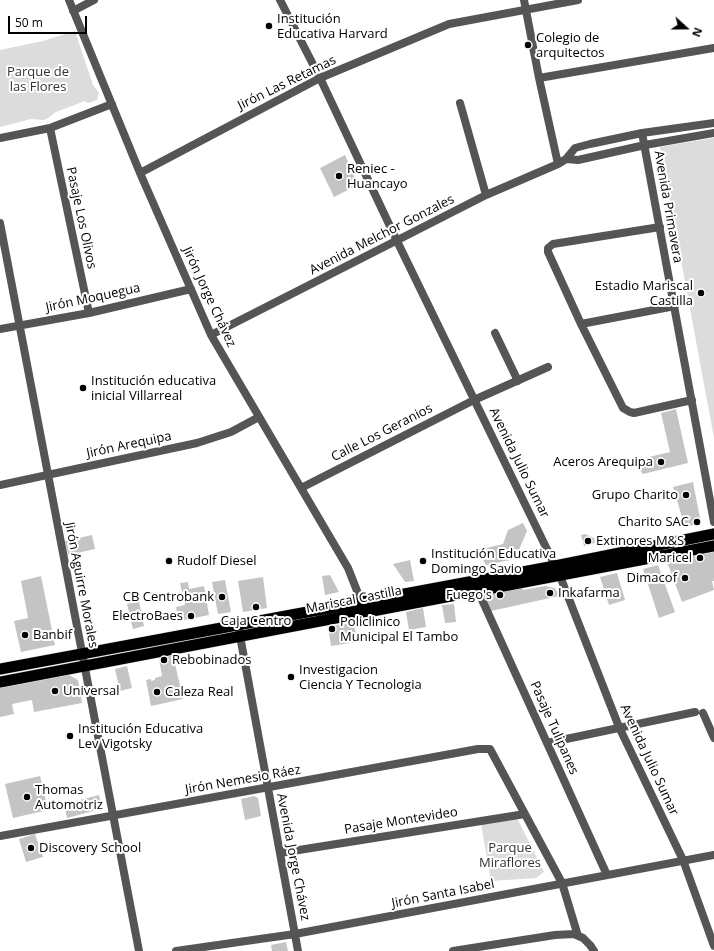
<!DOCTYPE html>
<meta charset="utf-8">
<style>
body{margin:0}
#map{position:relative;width:714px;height:951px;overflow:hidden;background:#fff;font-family:"Open Sans",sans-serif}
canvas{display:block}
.north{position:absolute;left:666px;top:8px;width:40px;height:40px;-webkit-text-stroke:3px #fff;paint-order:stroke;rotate:111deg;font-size:11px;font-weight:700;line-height:16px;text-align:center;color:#000}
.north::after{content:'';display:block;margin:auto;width:14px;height:18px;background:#000;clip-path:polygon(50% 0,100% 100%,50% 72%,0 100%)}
.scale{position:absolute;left:8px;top:16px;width:79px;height:18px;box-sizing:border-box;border:2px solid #000;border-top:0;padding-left:5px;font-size:12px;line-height:14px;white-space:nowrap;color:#000;-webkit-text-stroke:3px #fff;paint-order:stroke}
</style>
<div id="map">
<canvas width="714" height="951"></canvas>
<div class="north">N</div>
<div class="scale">50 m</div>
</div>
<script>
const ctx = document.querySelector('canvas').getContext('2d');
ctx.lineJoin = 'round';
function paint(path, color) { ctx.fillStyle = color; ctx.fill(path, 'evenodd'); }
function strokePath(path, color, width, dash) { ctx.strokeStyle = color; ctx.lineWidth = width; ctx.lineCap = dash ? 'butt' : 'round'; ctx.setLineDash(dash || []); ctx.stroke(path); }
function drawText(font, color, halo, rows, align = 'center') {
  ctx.font = font + ' "Open Sans",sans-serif'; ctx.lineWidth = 4; ctx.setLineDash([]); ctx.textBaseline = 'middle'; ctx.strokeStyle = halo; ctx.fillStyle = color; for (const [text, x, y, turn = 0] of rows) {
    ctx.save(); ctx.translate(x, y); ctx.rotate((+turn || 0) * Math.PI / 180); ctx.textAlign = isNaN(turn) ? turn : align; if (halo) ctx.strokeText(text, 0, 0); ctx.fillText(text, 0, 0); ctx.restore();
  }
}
paint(new Path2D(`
 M75,31L93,85L99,93L97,100L88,103L85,101L56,112L48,118L44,120L31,119L0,127V50L43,41Z
 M714,138V438L660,147Z
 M517,818L544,872L536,878L491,881L481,824Z`), '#dcdcdc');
paint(new Path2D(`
 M345,155L358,185L334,197L320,168Z
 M676,409L688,463L643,474L632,461L670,452L661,413Z
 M693,482L701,523L685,527L673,487Z
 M523,523L527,531L515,559L486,565L478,550L503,544L508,530Z
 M585,534L594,538L595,543L584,546L581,535Z
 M92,535L95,549L68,555L65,541Z
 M714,552V581H712L714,590L682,602L667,562Z
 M410,560L414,581L405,582L393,564Z
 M658,565L675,612L659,618L643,569Z
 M617,573L625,600L609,605L600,577Z
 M330,575L339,592L325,595L322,576Z
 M41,576L55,645L21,652L14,621L28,618L21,581Z
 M263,577L267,608L243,612L238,581Z
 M225,580L231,612L218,614L212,582Z
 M188,582L189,589L204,586L209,615L179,621L176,607L185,605L180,583Z
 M545,586L555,588L559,596L491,611L483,596L522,588L523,590Z
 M139,601L144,626L133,629L127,604Z
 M454,604L456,622L445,623L442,605Z
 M423,608L426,627L409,630L406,612Z
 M354,622L357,642L331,646L328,627Z
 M173,655L183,699L151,706L146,680L151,679V681L155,680V678L162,676L159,659Z
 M127,666L132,688L120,691L115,669Z
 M69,675L78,680L82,703L34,712L32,700L12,704L14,714L0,717V688Z
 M40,776L48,810L13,818L5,784Z
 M99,795L101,804L97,810L67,818L64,804Z
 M254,796L258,798L261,816L245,820L241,799Z
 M35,834L43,857L26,862L19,839Z
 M286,942L288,951H272L271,945Z`), '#c4c4c4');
const trunk = new Path2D(`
 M0,669L555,566L714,534
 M0,682L714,546`);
strokePath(trunk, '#dbdbdb', 12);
strokePath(new Path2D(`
 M69,0L140,173L211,335L348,568L363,606
 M524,0L539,78L558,164
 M73,11L94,0
 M539,78L714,48
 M460,103L486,195
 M50,128L89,313
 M642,133L714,522
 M0,138L50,128L112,104
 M566,159L578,160L645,145L714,133
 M140,173L320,78L449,24L578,0
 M0,223L139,951
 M660,227L553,244L548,248V252L581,324L623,408L630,412L634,413L692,400
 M581,324L675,306
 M0,329L89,313L191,289
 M495,333L518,381
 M211,335L486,195L558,164L566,159L575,148L590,144L642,133L714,123
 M0,485L197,443L231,432L259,417
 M301,488L474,400L548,367
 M478,591L607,875
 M238,625L298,951
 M703,713L714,738
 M547,743L695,712
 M0,836L478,749H490L562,883L578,936
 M280,853L525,814
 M176,951L295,934L714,855
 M453,951L555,935L574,934L583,938L590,945L594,951`), '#555', 8);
strokePath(new Path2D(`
 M280,0L320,78L397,241L560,576L619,727L683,860L714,946`), '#555', 8);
strokePath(trunk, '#000', 11);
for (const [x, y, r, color] of [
 [269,26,4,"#000"],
 [528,45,4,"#000"],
 [339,176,4,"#000"],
 [701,293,4,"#000"],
 [83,388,4,"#000"],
 [661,462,4,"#000"],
 [686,495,4,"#000"],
 [697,522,4,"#000"],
 [588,541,4,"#000"],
 [700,558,4,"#000"],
 [169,561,4,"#000"],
 [423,561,4,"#000"],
 [685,578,4,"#000"],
 [550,593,4,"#000"],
 [500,595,4,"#000"],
 [222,597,4,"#000"],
 [256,607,4,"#000"],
 [191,616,4,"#000"],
 [332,629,4,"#000"],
 [25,635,4,"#000"],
 [164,660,4,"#000"],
 [291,677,4,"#000"],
 [55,691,4,"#000"],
 [157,692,4,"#000"],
 [70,736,4,"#000"],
 [27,797,4,"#000"],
 [31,848,4,"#000"]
]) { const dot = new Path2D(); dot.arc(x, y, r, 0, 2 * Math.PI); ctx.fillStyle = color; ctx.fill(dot); strokePath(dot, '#fff', 1.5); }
drawText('13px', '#000', '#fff', [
 ["Institución",277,19],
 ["Educativa Harvard",277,34],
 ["Colegio de",536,38],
 ["arquitectos",536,53],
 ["Reniec -",347,169],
 ["Huancayo",347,184],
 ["Estadio Mariscal",693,286,"right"],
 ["Castilla",693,301,"right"],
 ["Institución educativa",91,381],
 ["inicial Villarreal",91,396],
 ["Aceros Arequipa",653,462,"right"],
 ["Grupo Charito",678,495,"right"],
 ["Charito SAC",689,522,"right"],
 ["Extinores M&S",596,541],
 ["Institución Educativa",431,554],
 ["Domingo Savio",431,569],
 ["Maricel",692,558,"right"],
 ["Rudolf Diesel",177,561],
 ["Dimacof",677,578,"right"],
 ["Inkafarma",558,593],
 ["Fuego's",492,595,"right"],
 ["CB Centrobank",214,597,"right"],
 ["ElectroBaes",183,616,"right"],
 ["Caja Centro",256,621,"center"],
 ["Policlinico",340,622],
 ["Municipal El Tambo",340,637],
 ["Banbif",33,635],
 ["Rebobinados",172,660],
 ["Investigacion",299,670],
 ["Ciencia Y Tecnologia",299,685],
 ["Universal",63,691],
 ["Caleza Real",165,692],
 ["Institución Educativa",78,729],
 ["Lev Vigotsky",78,744],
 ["Thomas",35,790],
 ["Automotriz",35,805],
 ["Discovery School",39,848]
], 'left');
drawText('13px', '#333', '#fff', [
 ["Parque de",38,72],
 ["las Flores",38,87],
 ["Parque",510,848],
 ["Miraflores",510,863]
]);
drawText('13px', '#000', '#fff', [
 ["Jirón Las Retamas",287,83,-26],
 ["Avenida Primavera",668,207,80],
 ["Pasaje Los Olivos",81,218,78],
 ["Avenida Melchor Gonzales",382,235,-27],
 ["Jirón Jorge Chávez",209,297,65],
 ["Jirón Moquegua",93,298,-12],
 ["Calle Los Geranios",382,433,-27],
 ["Jirón Arequipa",129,445,-12],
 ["Avenida Julio Sumar",519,463,64],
 ["Jirón Aguirre Morales",81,585,79],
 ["Mariscal Castilla",354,600,-11],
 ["Pasaje Tulipanes",554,728,66],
 ["Avenida Julio Sumar",649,760,65],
 ["Jirón Nemesio Ráez",243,780,-10],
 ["Pasaje Montevideo",401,821,-9],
 ["Avenida Jorge Chávez",293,857,79],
 ["Jirón Santa Isabel",443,894,-11]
]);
</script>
